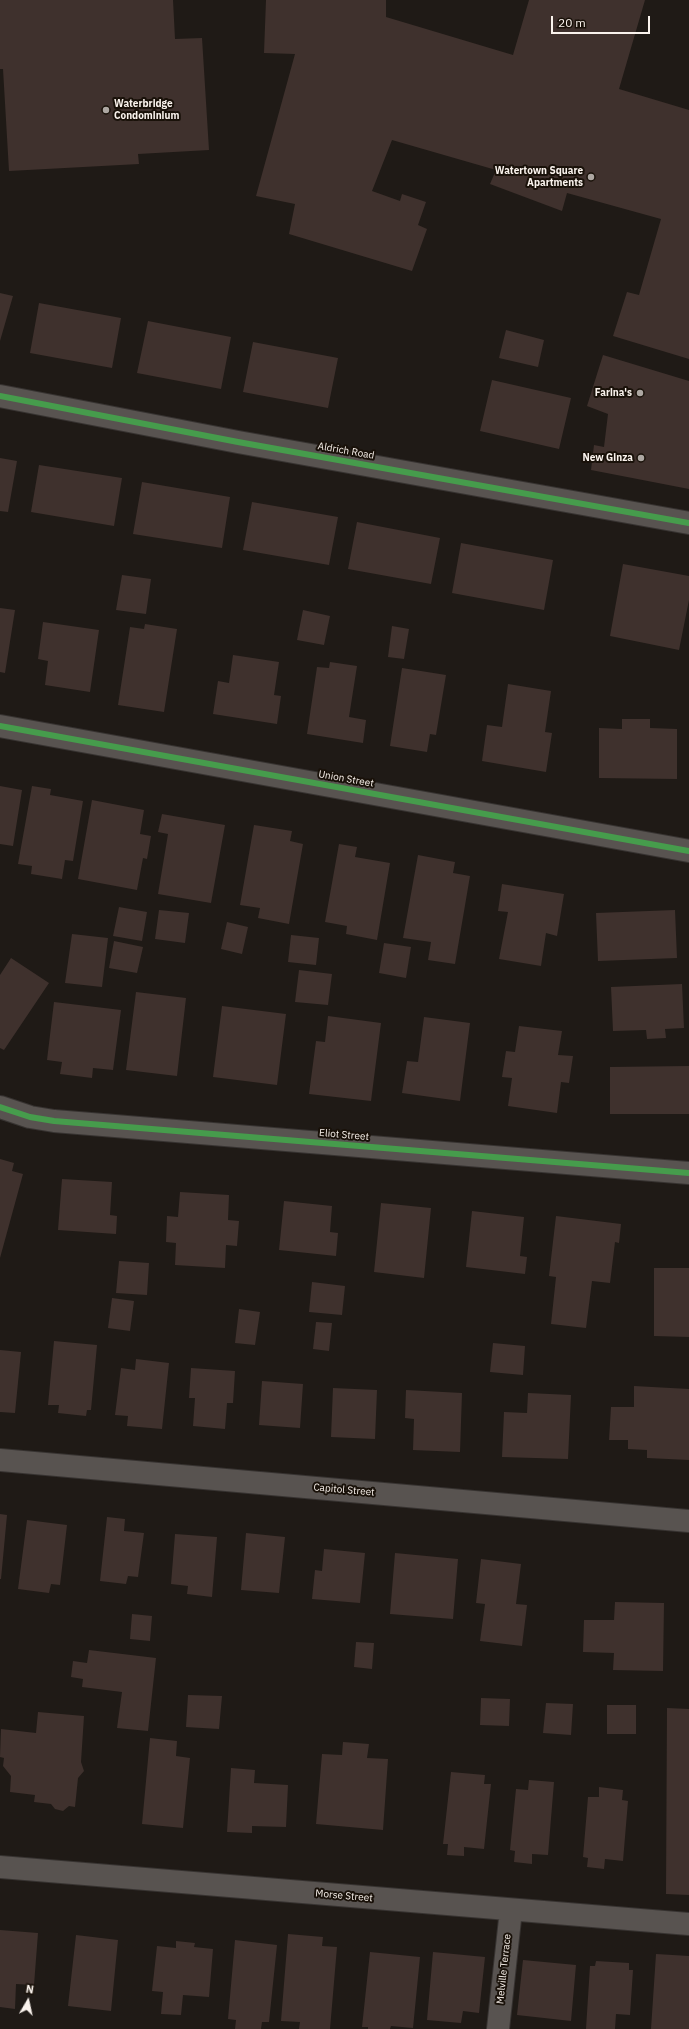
<!DOCTYPE html>
<style>
body{margin:0}
#map{position:relative;width:689px;height:2029px;overflow:hidden;background:#1f1a16;font-family:"IBM Plex Sans",sans-serif}
canvas{display:block}
.north{position:absolute;left:8px;top:1981px;width:40px;height:40px;-webkit-text-stroke:3px #191109;paint-order:stroke;rotate:9deg;font-size:11px;font-weight:700;line-height:16px;text-align:center;color:#faf3ed}
.north::after{content:'';display:block;margin:auto;width:14px;height:18px;background:#faf3ed;clip-path:polygon(50% 0,100% 100%,50% 72%,0 100%)}
.scale{position:absolute;left:551px;top:16px;width:99px;height:18px;box-sizing:border-box;border:2px solid #faf3ed;border-top:0;padding-left:5px;font-size:12px;line-height:14px;white-space:nowrap;color:#faf3ed;-webkit-text-stroke:3px #191109;paint-order:stroke}
</style>
<div id="map">
<canvas width="689" height="2029"></canvas>
<div class="north">N</div>
<div class="scale">20 m</div>
</div>
<script>
const ctx = document.querySelector('canvas').getContext('2d');
ctx.lineJoin = 'round';
function paint(path, color) { ctx.fillStyle = color; ctx.fill(path, 'evenodd'); }
function strokePath(path, color, width, dash) { ctx.strokeStyle = color; ctx.lineWidth = width; ctx.lineCap = dash ? 'butt' : 'round'; ctx.setLineDash(dash || []); ctx.stroke(path); }
function drawText(font, color, halo, rows, align = 'center') {
  ctx.font = font + ' "IBM Plex Sans",sans-serif'; ctx.lineWidth = 4; ctx.setLineDash([]); ctx.textBaseline = 'middle'; ctx.strokeStyle = halo; ctx.fillStyle = color; for (const [text, x, y, turn = 0] of rows) {
    ctx.save(); ctx.translate(x, y); ctx.rotate((+turn || 0) * Math.PI / 180); ctx.textAlign = isNaN(turn) ? turn : align; if (halo) ctx.strokeText(text, 0, 0); ctx.fillText(text, 0, 0); ctx.restore();
  }
}
paint(new Path2D(`
 M0,0H173L175,39L202,38L209,150L138,154L139,164L9,171L3,69H0Z
 M266,0H386V17L513,55L529,0H645L619,89L689,110V359L613,336L627,292L639,295L661,219L567,193L562,211L490,184L496,170L392,140L372,191L400,201L402,194L426,202L418,225L427,229L412,271L289,234L295,204L256,196L295,54L264,53Z
 M0,293L13,296L0,341Z
 M39,303L121,318L112,368L30,353Z
 M148,321L231,337L221,389L137,373Z
 M506,330L544,340L538,367L499,358Z
 M253,342L338,358L328,408L243,392Z
 M603,355L689,381V489L591,470L594,445L604,447L608,414L587,406Z
 M492,380L571,398L559,449L480,431Z
 M0,458L17,461L8,512L0,511Z
 M39,465L122,478L114,526L31,512Z
 M142,482L230,497L222,548L133,534Z
 M252,502L338,517L329,565L243,550Z
 M357,522L440,538L431,584L348,569Z
 M461,543L553,560L544,610L452,593Z
 M623,564L689,576V600L679,650L610,636Z
 M122,575L151,579L146,614L116,610Z
 M0,608L15,610L5,673L0,672Z
 M303,610L330,616L324,645L297,640Z
 M43,622L99,630L90,692L45,685L48,661L38,659Z
 M145,624L177,629L164,712L118,705L130,627L144,629Z
 M392,626L409,629L404,659L388,657Z
 M233,655L279,662L274,695L281,696L277,724L213,714L218,681L229,683Z
 M330,662L357,666L349,717L366,720L363,743L307,734L317,667L329,668Z
 M402,668L446,675L436,735L430,734L427,752L390,746Z
 M508,684L551,691L545,732L552,733L546,772L482,761L487,725L502,727Z
 M622,719H650V728L677,729V779L599,778V728L622,729Z
 M0,786L22,790L13,846L0,844Z
 M32,786L51,789L50,795L83,801L73,861L65,860L62,879L31,874L32,866L18,864Z
 M92,800L144,810L140,834L151,836L147,859L143,858L137,890L78,879Z
 M162,814L225,825L211,903L158,894L168,834L158,832Z
 M254,825L292,831L290,841L303,844L289,924L258,918L260,908L240,905Z
 M339,844L357,847L355,857L390,863L377,940L346,934L347,926L325,922Z
 M418,855L455,862L453,873L470,876L455,964L428,960L431,942L403,938Z
 M502,884L564,894L557,936L546,933L541,966L499,959L508,912L498,911Z
 M119,907L147,912L142,941L113,936Z
 M159,910L189,913L185,943L155,939Z
 M675,910L677,958L598,961L596,913Z
 M227,922L248,927L242,954L221,949Z
 M72,934L108,938L102,987L65,983Z
 M291,935L319,938L316,965L288,962Z
 M114,941L143,947L137,973L109,968Z
 M384,943L411,947L406,978L379,973Z
 M11,958L49,983L4,1050L0,1048V975Z
 M299,970L332,974L328,1005L295,1002Z
 M682,984L684,1028L665,1029L666,1038L647,1039L646,1030L613,1031L611,987Z
 M136,992L186,998L177,1076L126,1070Z
 M54,1002L121,1010L113,1070L93,1068L92,1078L60,1074L62,1062L47,1060Z
 M222,1006L286,1014L277,1085L213,1077Z
 M328,1016L381,1023L371,1101L309,1094L316,1041L325,1042Z
 M424,1017L470,1023L460,1101L402,1093L407,1061L418,1062Z
 M519,1026L562,1031L558,1055L573,1056L569,1083L561,1082L557,1113L508,1106L512,1078L502,1077L506,1051L515,1052Z
 M689,1066V1114H610V1067Z
 M0,1159L14,1163L12,1171L23,1174L0,1258Z
 M62,1179L112,1182L110,1215L117,1216L116,1234L58,1230Z
 M180,1192L229,1195L228,1220L239,1221L237,1246L226,1245L225,1268L175,1265L176,1243L166,1242L167,1216L178,1217Z
 M284,1201L332,1206L330,1232L338,1233L336,1256L279,1250Z
 M381,1203L431,1208L424,1278L374,1272Z
 M472,1211L524,1217L520,1256L527,1257L525,1274L466,1267Z
 M556,1216L621,1224L619,1243L615,1242L610,1283L592,1281L586,1328L551,1324L556,1277L549,1276Z
 M119,1261L149,1263L147,1295L116,1293Z
 M654,1268H689V1337L654,1336Z
 M312,1282L345,1286L342,1315L309,1312Z
 M112,1298L134,1301L130,1331L108,1328Z
 M239,1309L260,1312L255,1345L235,1343Z
 M316,1322L332,1323L329,1351L313,1349Z
 M54,1341L97,1345L91,1410H87L86,1416L58,1413L59,1405H48Z
 M493,1343L525,1346L523,1375L490,1372Z
 M0,1350L21,1352L15,1413L0,1412Z
 M136,1359L169,1363L162,1429L127,1426L128,1416L115,1415L121,1368L135,1370Z
 M191,1368L235,1371L233,1403H227L225,1429L193,1426L195,1398H189Z
 M262,1381L303,1384L300,1428L259,1425Z
 M634,1386L689,1389V1460L647,1458V1450L628,1449V1440H609L611,1407H634Z
 M333,1388L377,1390L375,1439L331,1437Z
 M406,1390L462,1393L460,1452L413,1450L414,1419L405,1418Z
 M528,1393L571,1395L568,1459L502,1457L504,1412L527,1413Z
 M0,1514L7,1515L1,1579H0Z
 M107,1517L125,1519L124,1531L144,1533L138,1577L128,1576L126,1584L100,1581Z
 M27,1520L67,1525L60,1585L51,1584L49,1593L18,1589Z
 M246,1533L285,1537L279,1593L241,1590Z
 M175,1534L217,1537L212,1597L187,1594L188,1586L171,1584Z
 M324,1549L365,1553L360,1603L312,1599L315,1570L322,1571Z
 M395,1553L458,1559L453,1619L390,1614Z
 M481,1559L521,1564L516,1604L527,1605L522,1646L480,1641L485,1604L476,1603Z
 M615,1602L664,1603L663,1671L613,1670L614,1653L583,1652L584,1620H614Z
 M132,1614L152,1616L150,1641L130,1639Z
 M356,1642L374,1643L372,1669L354,1667Z
 M89,1650L156,1658L148,1731L117,1728L122,1692L82,1687L83,1679L71,1677L73,1661L87,1663Z
 M188,1695L222,1696L219,1729L186,1727Z
 M481,1698L510,1699L509,1726L480,1725Z
 M546,1703L573,1704L571,1735L543,1733Z
 M607,1705H636V1734H607Z
 M667,1708L689,1709V1895L666,1894Z
 M38,1712L84,1716L81,1762L84,1771L78,1778L75,1807L69,1806L63,1811L55,1809L51,1804L34,1802L35,1795L10,1792L11,1776L3,1766L4,1758L0,1757L1,1729L36,1733Z
 M150,1738L177,1741L176,1756L190,1758L183,1828L142,1824Z
 M343,1742L369,1744L367,1758L388,1759L383,1830L316,1824L322,1754L342,1755Z
 M231,1768L255,1770L254,1783L288,1785L286,1827L252,1826V1833L227,1832Z
 M451,1772L485,1775L484,1784H491L484,1849L464,1847V1856L447,1855L448,1844H443Z
 M529,1780L554,1782L548,1855L532,1854V1864L514,1862L515,1851L510,1850L516,1789L528,1790Z
 M599,1787L623,1790L622,1800L628,1801L623,1861L605,1859L604,1869L587,1867L588,1858L583,1857L588,1797H599Z
 M0,1930L38,1933L34,1985L16,1984L15,2009L0,2007Z
 M288,1934L323,1937L322,1946L337,1947L330,2029H299L300,2022L281,2021Z
 M76,1935L118,1940L111,2011L68,2006Z
 M235,1940L277,1945L269,2022H262L261,2029H235L236,2020L228,2019Z
 M176,1941L195,1943L194,1947L213,1949L209,1997L183,1995L181,2015L161,2014L163,1992L152,1991L157,1946L176,1948Z
 M370,1952L420,1957L413,2028L391,2026L390,2029H368V2027H362Z
 M433,1952L485,1957L479,2013L463,2011L461,2023L427,2020Z
 M656,1954L689,1956V2029H651Z
 M523,1960L576,1965L571,2021L517,2015Z
 M596,1961L629,1963V1970H633L630,2015L616,2014L615,2029H586L590,1966H595Z`), '#3f312d');
const street = new Path2D(`
 M0,396L238,442L689,523
 M0,726L689,851
 M0,1107L30,1117L54,1121L689,1173
 M0,1460L689,1521
 M0,1867L689,1924
 M498,2029L511,1910`);
strokePath(street, '#373331', 24);
strokePath(street, '#585350', 22);
strokePath(new Path2D(`
 M0,396L238,442L689,523
 M0,726L689,851
 M0,1107L30,1117L54,1121L689,1173`), '#469c4c', 6);
for (const [x, y, r, color] of [
 [106,110,4,"#ada7a2"],
 [591,177,4,"#ada7a2"],
 [640,393,4,"#ada7a2"],
 [641,458,4,"#ada7a2"]
]) { const dot = new Path2D(); dot.arc(x, y, r, 0, 2 * Math.PI); ctx.fillStyle = color; ctx.fill(dot); strokePath(dot, '#191109', 1.5); }
drawText('bold 10px', '#faf3ed', '#191109', [
 ["Waterbridge",114,104,"left"],
 ["Condominium",114,116,"left"],
 ["Watertown Square",583,171],
 ["Apartments",583,183],
 ["Farina's",632,393],
 ["New Ginza",633,458]
], 'right');
drawText('10px', '#faf3ed', '#191109', [
 ["Aldrich Road",346,451,10],
 ["Union Street",346,779,10],
 ["Eliot Street",344,1135,5],
 ["Capitol Street",344,1490,5],
 ["Morse Street",344,1896,5],
 ["Melville Terrace",504,1969,-84]
]);
</script>
